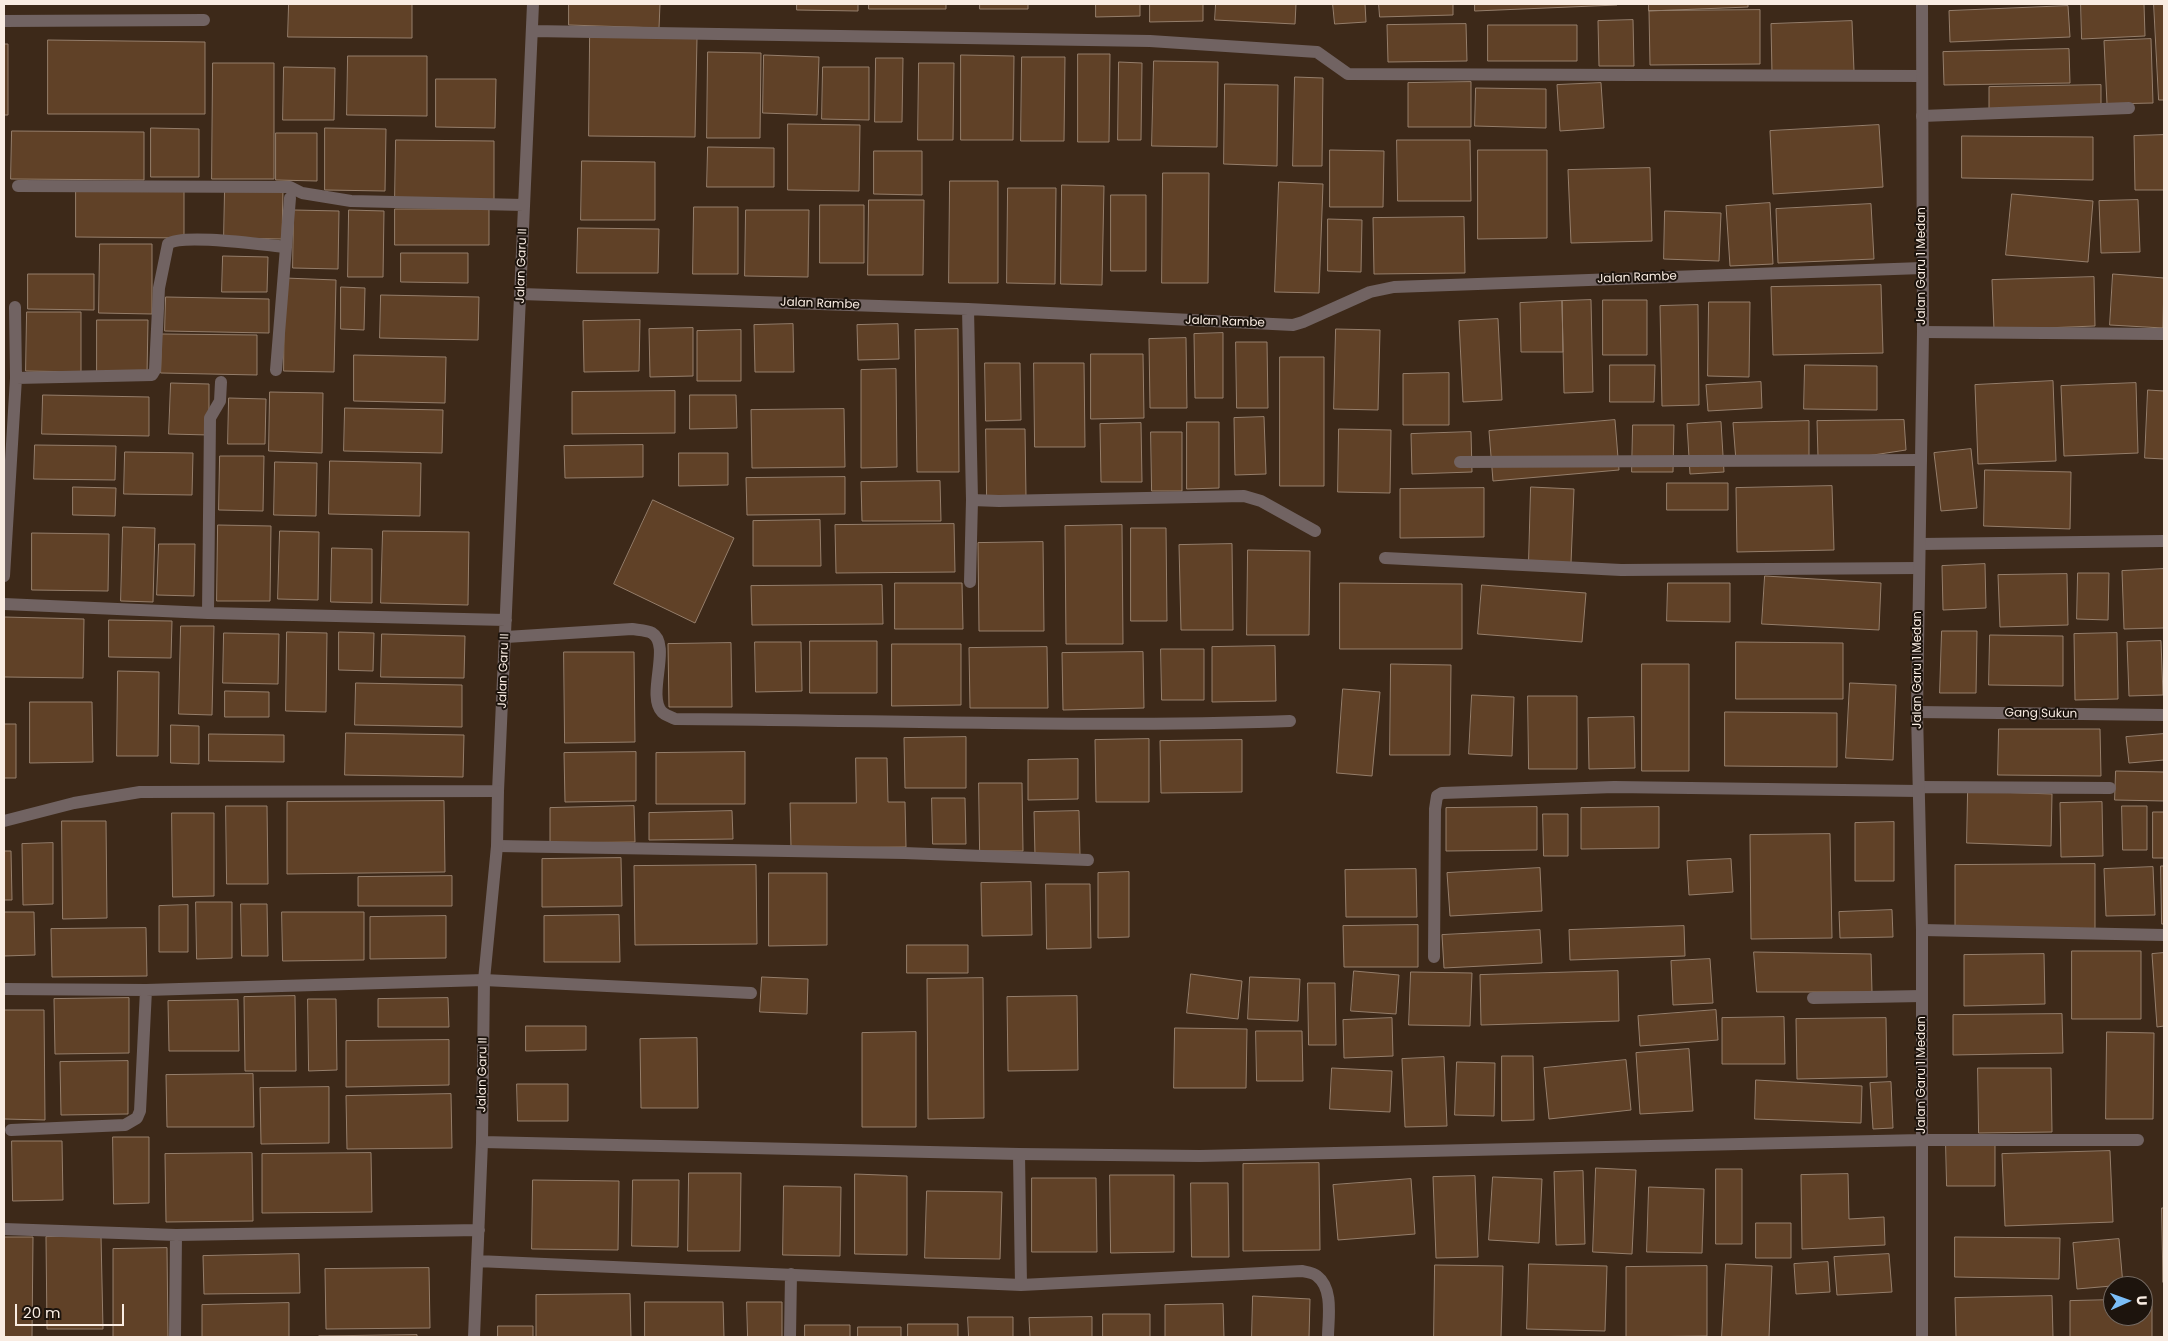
<!DOCTYPE html>
<style>
body{margin:0}
#map{position:relative;width:2168px;height:1341px;overflow:hidden;background:#3d2919;font-family:Poppins,sans-serif}
canvas{display:block}
.frame{position:absolute;inset:0;border:5px solid #f9ece2;pointer-events:none}
.north{position:absolute;left:2103px;top:1276px;width:50px;height:50px;box-sizing:border-box;background:#1d140d;border:1px solid #756a62;border-radius:50%;rotate:88deg;font-size:14px;font-weight:700;line-height:20px;text-align:center;color:#f9ece2}
.north::after{content:'';display:block;margin:auto;width:18px;height:22px;background:#7bbef8;clip-path:polygon(50% 0,100% 100%,50% 72%,0 100%)}
.scale{position:absolute;left:15px;top:1304px;width:109px;height:22px;box-sizing:border-box;border:2px solid #f9ece2;border-top:0;padding-left:6px;font-size:15px;line-height:18px;white-space:nowrap;color:#f9ece2;-webkit-text-stroke:4px #1d140d;paint-order:stroke}
</style>
<div id="map">
<canvas width="2168" height="1341"></canvas>
<div class="frame"></div>
<div class="north">U</div>
<div class="scale">20 m</div>
</div>
<script>
const ctx = document.querySelector('canvas').getContext('2d');
ctx.lineJoin = 'round';
function paint(path, color) { ctx.fillStyle = color; ctx.fill(path, 'evenodd'); }
function strokePath(path, color, width, dash) { ctx.strokeStyle = color; ctx.lineWidth = width; ctx.lineCap = dash ? 'butt' : 'round'; ctx.setLineDash(dash || []); ctx.stroke(path); }
function drawText(font, color, halo, rows, align = 'center') {
  ctx.font = font + ' Poppins,sans-serif'; ctx.lineWidth = 4; ctx.setLineDash([]); ctx.textBaseline = 'middle'; ctx.strokeStyle = halo; ctx.fillStyle = color; for (const [text, x, y, turn = 0] of rows) {
    ctx.save(); ctx.translate(x, y); ctx.rotate((+turn || 0) * Math.PI / 180); ctx.textAlign = isNaN(turn) ? turn : align; if (halo) ctx.strokeText(text, 0, 0); ctx.fillText(text, 0, 0); ctx.restore();
  }
}
const building = new Path2D(`
 M289,4H412V38L288,37Z
 M569,4H660L659,28L569,25Z
 M797,4H858V11L797,10Z
 M869,4H946V9H869Z
 M980,4H1028V9H980Z
 M1096,4H1140V16L1096,17Z
 M1150,4H1203V21L1150,22Z
 M1216,4H1296L1295,24L1215,20Z
 M1333,4H1365L1366,22L1335,24Z
 M1379,4H1453V15L1380,17Z
 M1475,4H1617V5L1475,11Z
 M1649,4H1748V7L1649,11Z
 M2081,4H2144L2145,36L2082,39Z
 M2154,4H2164V100H2159Z
 M2068,6L2070,37L1950,42L1949,11Z
 M1760,10V64L1650,65L1649,11Z
 M1633,20L1634,66H1599L1598,21Z
 M1852,21L1854,71L1772,74L1771,24Z
 M1466,24L1467,61L1388,62L1387,25Z
 M1488,25H1577V61H1488Z
 M590,37L697,38L695,137L589,136Z
 M2151,39L2153,103L2107,104L2104,41Z
 M48,40L205,42V114H48Z
 M4,44H8V115H4Z
 M2069,49L2070,83L1944,85L1943,52Z
 M708,52L761,53L760,138H707Z
 M1078,54H1110L1109,142H1078Z
 M764,55L819,57L817,115L763,113Z
 M961,55L1014,56L1013,140H961Z
 M348,56H427V116L347,115Z
 M1022,57H1065L1064,141H1021Z
 M876,58H903L902,122H875Z
 M1154,61L1218,62L1217,147L1152,146Z
 M1119,62L1142,63L1141,140H1118Z
 M213,63H274V179H212Z
 M919,63H954L953,140H918Z
 M284,67L335,68L334,120H283Z
 M823,67H869V120L822,119Z
 M1295,77L1323,78L1322,166H1293Z
 M436,79H496L495,128L436,127Z
 M1471,82V127H1408V83Z
 M1601,83L1604,128L1560,131L1557,85Z
 M1225,84L1278,85L1277,166L1224,164Z
 M2101,85V105L1989,109V87Z
 M1476,88L1546,89V128L1475,126Z
 M788,124L860,125L859,191L788,190Z
 M1879,125L1883,187L1773,194L1770,131Z
 M151,128L199,129V177H151Z
 M325,128L386,129L385,191L325,190Z
 M12,131L144,132V180L11,179Z
 M276,133H317V181L276,180Z
 M2164,135V190H2135L2134,136Z
 M1962,136L2093,137V180L1962,178Z
 M396,140L494,141V200L395,199Z
 M1397,140H1470L1471,201H1398Z
 M708,147L774,148V187H707Z
 M1330,150L1384,151L1383,207H1330Z
 M1478,150H1547V238L1478,239Z
 M874,151H922V195L874,194Z
 M582,161L655,162V220H581Z
 M1650,168L1652,241L1571,243L1568,170Z
 M1163,173H1209L1208,283H1162Z
 M950,181H998V283H949Z
 M1279,182L1323,184L1319,293L1275,292Z
 M1062,185L1104,186L1102,285L1061,284Z
 M76,188L184,189V238L76,237Z
 M225,188L283,189L282,239L224,238Z
 M1008,188H1056L1055,284L1007,283Z
 M2012,194L2093,201L2088,262L2006,255Z
 M1111,195H1146V271H1111Z
 M869,200H924L923,275H868Z
 M2138,200L2140,252L2101,253L2099,201Z
 M1770,203L1773,264L1730,266L1726,206Z
 M1871,204L1874,259L1778,263L1776,209Z
 M820,205H864V263H820Z
 M694,207H738V274H693Z
 M395,209H489V245H395Z
 M294,210L339,211L338,269L293,268Z
 M349,210L384,211L383,277H348Z
 M746,210H809L808,277L745,276Z
 M1665,211L1721,213L1719,261L1664,259Z
 M1464,217L1465,273L1374,274L1373,218Z
 M1328,219L1362,220L1361,272L1328,271Z
 M578,228L659,229L658,273H577Z
 M100,244H152V314L99,313Z
 M401,253H468V283L401,282Z
 M223,256L268,257L267,292H222Z
 M28,274H94V310L28,309Z
 M2113,274L2164,278L2163,328L2110,325Z
 M2094,277L2095,326L1994,330L1992,280Z
 M285,278L336,280L334,372L284,371Z
 M1881,285L1883,353L1773,355L1771,287Z
 M341,287L365,288L364,330L341,329Z
 M381,295L479,297L478,340L380,338Z
 M166,297L269,299V333L165,331Z
 M1591,300L1593,392L1564,393L1562,301Z
 M1603,300H1647V355H1603Z
 M1562,301L1563,352H1521L1520,303Z
 M1709,302H1750L1749,377L1708,376Z
 M1698,305L1699,405L1662,406L1660,306Z
 M27,312H81V372L26,371Z
 M1498,319L1502,400L1463,402L1459,321Z
 M97,320H148L147,375L97,374Z
 M640,320L639,371L584,372L583,321Z
 M793,324L794,372H755L754,325Z
 M898,324L899,359L858,360L857,325Z
 M693,328V376L650,377L649,329Z
 M958,329L959,472H917L915,330Z
 M1336,329L1380,330L1378,410L1334,409Z
 M741,330V381H697V331Z
 M1223,333V398H1195L1194,334Z
 M162,334L257,335V375L161,373Z
 M1186,338L1187,408H1150L1149,339Z
 M1236,342H1267L1268,408H1237Z
 M1091,354H1143L1144,418L1091,419Z
 M354,355L446,357L445,403L354,401Z
 M1280,357H1324V486H1280Z
 M985,363H1020L1021,420L986,421Z
 M1034,363H1084L1085,447H1035Z
 M1610,365H1655L1654,402H1610Z
 M1805,365L1877,366V410L1804,409Z
 M896,369L897,467L861,468V370Z
 M1449,373V425H1403V374Z
 M2053,381L2056,461L1978,464L1975,385Z
 M1761,382L1762,408L1708,411L1706,385Z
 M171,383L209,384V435L169,434Z
 M2136,383L2138,453L2064,456L2061,386Z
 M2148,390L2164,391V459L2145,458Z
 M675,391V433L572,434V392Z
 M270,392L323,393L322,453L269,451Z
 M43,395L149,397V436L42,434Z
 M690,395H736L737,428L690,429Z
 M229,398L266,399L265,444H228Z
 M345,408L443,410L442,453L344,451Z
 M844,409L845,467L752,468L751,410Z
 M1264,417L1266,474L1235,475L1234,418Z
 M1615,420L1619,470L1493,481L1489,431Z
 M1904,420L1906,450L1860,457H1818L1817,421Z
 M1809,421V459L1736,461L1733,423Z
 M1187,422H1219V488L1187,489Z
 M1721,422L1724,472L1690,474L1687,424Z
 M1141,423L1142,482H1101L1100,424Z
 M1633,425H1674L1673,472H1632Z
 M986,429H1025L1026,497H987Z
 M1339,429L1391,430L1390,493L1338,492Z
 M1151,432H1182V491H1152Z
 M1471,432L1472,472L1412,474L1411,434Z
 M35,445L116,446L115,480L34,479Z
 M643,445V477L565,478L564,446Z
 M1971,449L1977,508L1941,511L1934,453Z
 M125,452L193,453L192,495L124,494Z
 M679,453H728V485L679,486Z
 M220,456H264L263,511L219,510Z
 M330,461L421,463L420,516L329,514Z
 M275,462L317,463L316,516L274,515Z
 M1985,470L2071,472L2070,529L1984,526Z
 M845,477V514L747,515L746,478Z
 M940,481L941,521H862L861,482Z
 M1667,483H1728V510H1667Z
 M1832,486L1834,550L1737,552L1736,488Z
 M73,487L116,488L115,516L73,515Z
 M1531,487L1574,489L1571,563L1529,561Z
 M1484,488V537L1400,538V489Z
 M653,500L734,538L695,623L614,584Z
 M820,520L821,566H753V521Z
 M954,524L955,572L836,573L835,525Z
 M218,525L271,526L270,601H217Z
 M1122,525L1123,644H1066L1065,526Z
 M123,527L155,528L153,602L121,601Z
 M1131,528H1166L1167,621H1131Z
 M280,531L319,532L318,600L278,599Z
 M383,531L469,532L468,605L381,603Z
 M32,533L109,534L108,591L32,590Z
 M1043,542L1044,631H979L978,543Z
 M159,544H195L194,596L157,595Z
 M1232,544L1233,630H1181L1179,545Z
 M332,548L372,549V603L331,602Z
 M1248,550L1310,551L1309,635H1247Z
 M1985,564L1986,608L1943,610L1942,566Z
 M2164,569V628L2124,629L2122,571Z
 M2078,573H2109L2108,620L2077,619Z
 M2067,574L2068,625L2000,627L1998,575Z
 M1765,576L1881,583L1879,630L1762,624Z
 M895,583H962L963,629H895Z
 M1340,583L1462,584V649H1340Z
 M1668,583H1730V622L1667,621Z
 M882,585L883,624L752,625L751,586Z
 M1482,585L1586,593L1582,642L1478,634Z
 M4,617L84,619L83,678L4,677Z
 M109,620L172,621L171,658L109,657Z
 M181,626H214L212,715L179,714Z
 M1942,631H1977L1976,693H1940Z
 M287,632L327,633L326,712L286,711Z
 M339,632L374,633L373,671L339,670Z
 M224,633L279,634L278,684L223,683Z
 M2117,633L2118,699L2075,700L2074,634Z
 M382,634L465,636L464,678L381,677Z
 M1990,635L2063,636V686L1989,685Z
 M810,641H877V693H810Z
 M2161,641L2163,695L2129,696L2127,642Z
 M755,642H801L802,691L756,692Z
 M1736,642L1843,643V699H1736Z
 M731,643L732,707H669L668,644Z
 M892,644H961V705L892,706Z
 M1275,646L1276,701L1212,702V647Z
 M1047,647L1048,708H970L969,648Z
 M1161,649H1204V700H1162Z
 M564,652H634L635,742L565,743Z
 M1143,652L1144,708L1063,710L1062,653Z
 M1391,664L1451,665L1450,755H1390Z
 M1642,664H1689V771H1642Z
 M118,671L159,672L158,756H117Z
 M356,683L462,685V727L355,725Z
 M1850,683L1896,685L1893,760L1846,758Z
 M1343,689L1380,692L1372,776L1337,773Z
 M225,691L269,692V717H225Z
 M1472,695L1514,697L1512,756L1469,754Z
 M1528,696H1577V769H1529Z
 M30,702H92L93,762L30,763Z
 M1725,712L1837,713V767L1725,766Z
 M1634,717L1635,768L1589,769L1588,718Z
 M4,724H16V778H4Z
 M171,725L199,726V764L171,763Z
 M1999,729H2100L2101,776L1998,775Z
 M346,733L464,735L463,777L345,775Z
 M209,734L284,735V762L209,761Z
 M2164,734V760L2129,763L2126,737Z
 M966,737V788H905L904,738Z
 M1149,739V802H1096L1095,740Z
 M1242,740V792L1161,793L1160,741Z
 M636,752V801L565,802L564,753Z
 M745,752V804H656V753Z
 M856,758H887L888,802H905L906,847L791,848L790,803H856Z
 M1078,759V799L1028,800V760Z
 M2116,771L2164,772V801L2115,800Z
 M979,783H1022L1023,851H980Z
 M1968,791L2052,794L2051,846L1967,843Z
 M932,798H965L966,844H933Z
 M444,801L445,872L287,874V802Z
 M2102,802L2103,856L2061,857L2060,803Z
 M226,806H267L268,884H227Z
 M634,806L635,842L550,843V808Z
 M2122,806H2147V850H2123Z
 M1537,807V850L1446,851V808Z
 M1659,807V848L1581,849V808Z
 M732,811L733,839L649,840V813Z
 M1079,811L1080,856H1035L1034,812Z
 M2153,812H2164V858H2153Z
 M172,813H214V896L173,897Z
 M1543,814H1568V856H1544Z
 M62,821H106L107,918L63,919Z
 M1894,822V881H1855V823Z
 M1830,834L1832,938L1751,939L1750,835Z
 M53,843V904L23,905L22,844Z
 M4,851H11L12,900H4Z
 M621,858L622,906L542,907V859Z
 M1731,859L1733,892L1689,895L1687,861Z
 M2095,864V929H1955V865Z
 M756,865L757,944L635,945L634,866Z
 M2161,866H2164V924H2162Z
 M2153,867L2155,915L2106,916L2104,869Z
 M1540,868L1542,911L1450,916L1447,873Z
 M1416,869L1417,917H1346L1345,870Z
 M1129,872V937L1098,938V873Z
 M769,873H827V945L769,946Z
 M452,876V906H358V877Z
 M1031,882L1032,935L982,936L981,883Z
 M1046,884H1090L1091,948L1047,949Z
 M196,902H232V958L197,959Z
 M241,904H267L268,956H242Z
 M188,905V952H159V906Z
 M1892,910L1893,937L1840,938L1839,912Z
 M4,912H34L35,955L4,956Z
 M282,912H364V960L283,961Z
 M619,915L620,962H544V916Z
 M446,916V958L370,959V917Z
 M1418,925V967H1344L1343,926Z
 M1684,926L1685,956L1570,960L1569,930Z
 M146,928L147,976L52,977L51,929Z
 M1540,930L1542,963L1444,968L1442,935Z
 M907,945H968V973H907Z
 M2072,951H2141V1019H2072Z
 M1754,952L1871,954L1872,992H1757Z
 M2164,953V1026L2157,1027L2152,954Z
 M2044,954L2045,1004L1964,1006V955Z
 M1710,959L1713,1003L1673,1005L1671,961Z
 M1354,971L1399,975L1396,1014L1351,1011Z
 M1618,971L1619,1021L1481,1025L1480,975Z
 M1411,972L1472,973L1470,1026L1409,1025Z
 M1191,974L1242,981L1238,1019L1187,1013Z
 M762,977L808,979L807,1014L760,1012Z
 M1250,977L1300,979L1298,1021L1248,1019Z
 M983,978L984,1118L928,1119L927,979Z
 M1308,983H1335L1336,1045H1309Z
 M295,996L296,1071H245L244,997Z
 M1077,996L1078,1070L1008,1071L1007,997Z
 M129,998V1053L55,1054L54,999Z
 M448,998L449,1027H378V999Z
 M308,999H336L337,1070L309,1071Z
 M238,1000L239,1051H169L168,1001Z
 M4,1010H44L45,1120L4,1119Z
 M1716,1010L1718,1040L1640,1046L1638,1016Z
 M2062,1014L2063,1053L1953,1055V1015Z
 M1784,1017L1785,1064H1722V1018Z
 M1392,1018L1393,1056L1344,1058L1343,1020Z
 M1886,1018L1887,1077L1797,1079L1796,1019Z
 M526,1026H586V1050L526,1051Z
 M1175,1028L1247,1029L1246,1088H1174Z
 M1256,1031H1302L1303,1081H1257Z
 M916,1032V1127H862V1033Z
 M2107,1032L2154,1033L2153,1119H2106Z
 M697,1038L698,1108H641L640,1039Z
 M449,1040V1085L346,1087V1041Z
 M1689,1049L1693,1111L1640,1114L1636,1053Z
 M1502,1056H1533L1534,1120L1502,1121Z
 M1444,1057L1447,1126L1405,1127L1402,1059Z
 M1626,1060L1631,1110L1549,1119L1544,1068Z
 M128,1061V1114L61,1115L60,1062Z
 M1457,1062L1495,1063L1494,1116L1455,1115Z
 M1332,1068L1392,1071L1390,1112L1330,1109Z
 M1978,1068H2051L2052,1132L1979,1133Z
 M253,1074L254,1127H167L166,1075Z
 M1756,1080L1862,1086L1861,1123L1755,1119Z
 M1891,1082L1893,1128L1873,1129L1870,1083Z
 M517,1084H568V1121H518Z
 M329,1087V1143L261,1144L260,1088Z
 M451,1094L452,1148L347,1149L346,1096Z
 M113,1137H149V1203L114,1204Z
 M12,1141H62L63,1200L13,1201Z
 M1946,1144H1995V1186H1947Z
 M2110,1151L2113,1222L2005,1226L2002,1154Z
 M252,1153L253,1221L166,1222L165,1154Z
 M371,1153L372,1212L262,1213V1154Z
 M1319,1163L1320,1250L1243,1251V1164Z
 M1596,1168L1636,1170L1632,1254L1593,1252Z
 M1716,1169H1742V1244H1716Z
 M1583,1171L1585,1244L1556,1245L1554,1172Z
 M689,1173H741L740,1251H688Z
 M855,1174L907,1176V1255L855,1254Z
 M1848,1174L1849,1219L1884,1217L1885,1245L1802,1249L1801,1175Z
 M1110,1175H1174V1252L1111,1253Z
 M1475,1176L1478,1257L1436,1258L1433,1177Z
 M1493,1177L1542,1179L1539,1243L1489,1240Z
 M1032,1178H1096L1097,1252H1032Z
 M1411,1179L1415,1234L1338,1240L1333,1185Z
 M533,1180L619,1181L618,1250L532,1249Z
 M633,1180H679L678,1247L632,1246Z
 M1191,1183H1228L1229,1257H1192Z
 M784,1186L841,1187L840,1256L783,1255Z
 M1649,1187L1704,1189L1702,1253L1647,1252Z
 M927,1191L1002,1192L1000,1259L925,1258Z
 M2162,1208H2164L2163,1282Z
 M1756,1223H1791V1258H1756Z
 M101,1236L103,1329H47L46,1237Z
 M4,1237H33L32,1337H4Z
 M1955,1237L2060,1238L2059,1279L1955,1277Z
 M2119,1239L2123,1285L2077,1289L2073,1243Z
 M167,1248L168,1337H113V1249Z
 M299,1254L300,1293L204,1294L203,1256Z
 M1889,1254L1892,1292L1837,1295L1834,1257Z
 M1828,1262L1830,1292L1796,1294L1794,1264Z
 M1529,1264L1607,1266L1605,1331L1527,1329Z
 M1726,1264L1772,1266L1769,1337H1722Z
 M1435,1265L1503,1266L1501,1337H1434Z
 M1707,1266V1336L1626,1337V1267Z
 M429,1268L430,1328L326,1329L325,1269Z
 M630,1294L631,1337H536V1295Z
 M1253,1296L1310,1299L1309,1337H1252Z
 M2052,1296L2053,1337H1956L1955,1298Z
 M2113,1300V1316H2143V1300H2152V1337H2070V1301Z
 M645,1302H723L724,1337H645Z
 M747,1302H782V1337H748Z
 M289,1303V1337H202V1305Z
 M1223,1304L1224,1337H1165V1305Z
 M1103,1314H1150V1337H1103Z
 M968,1317H1013V1337H969Z
 M1092,1317V1337H1030L1029,1318Z
 M908,1324H958V1337H908Z
 M805,1325H850V1337H805Z
 M498,1326H533V1337H498Z
 M858,1327H901V1337H858Z
 M417,1335V1337L319,1336Z`);
paint(building, '#604127');
strokePath(building, '#957e6b', 1);
strokePath(new Path2D(`
 M4,989L146,990L484,980L751,993
 M1813,998L1922,996
 M11,1130L125,1125L137,1118L140,1111L146,990`), '#716362', 12);
strokePath(new Path2D(`
 M4,21L204,20
 M532,31L1150,41L1317,52L1348,74L1922,76
 M1922,116L2129,108
 M18,186L290,187L302,193L351,201L524,205
 M521,294L968,309L1293,325L1303,322L1370,292L1394,287L1922,268
 M968,309L972,500L999,501L1244,496L1261,501L1315,531
 M1923,332L2164,334
 M276,370L290,198
 M16,378L152,375L155,370L159,288L168,244C182,233 264,245 286,247
 M1460,462L1921,460
 M1921,544L2164,541
 M1385,558L1621,570L1919,568
 M4,576L16,378L15,307
 M970,582L972,500
 M4,604L208,613L506,620
 M208,613L210,418L220,401L221,382
 M506,637L632,629C638,630 647,630 652,633C672,645 646,695 662,712C665,715 671,717 675,719C880,720 1085,728 1290,721
 M1917,712L2164,715
 M1919,787L2110,788
 M4,821L74,803L140,792L498,791L533,4
 M497,846L904,853L1088,860
 M1922,930L2164,935
 M1434,957L1435,809L1437,796L1442,793L1614,787L1919,791
 M1921,1140H2138
 M1019,1154L1021,1285
 M4,1229L176,1235L479,1230
 M477,1261L1021,1285L1302,1271C1307,1272 1314,1273 1317,1276C1334,1289 1328,1319 1328,1337
 M175,1337L176,1235
 M474,1337L482,1142
 M790,1337L791,1274`), '#716362', 12);
strokePath(new Path2D(`
 M498,791L497,846L484,980L482,1142L1019,1154L1200,1156L1921,1140
 M1922,1337V930L1917,712L1923,332L1922,4`), '#716362', 12);
drawText('12px', '#f9ece2', '#1d140d', [
 ["Jalan Garu II",522,266,-88],
 ["Jalan Garu 1 Medan",1922,266,-90],
 ["Jalan Rambe",1637,278,-2],
 ["Jalan Rambe",820,304,2],
 ["Jalan Rambe",1225,322,2],
 ["Jalan Garu 1 Medan",1918,670,-90],
 ["Jalan Garu II",504,671,-88],
 ["Gang Sukun",2041,714,1],
 ["Jalan Garu II",483,1075,-89],
 ["Jalan Garu 1 Medan",1922,1075,-90]
]);
</script>
